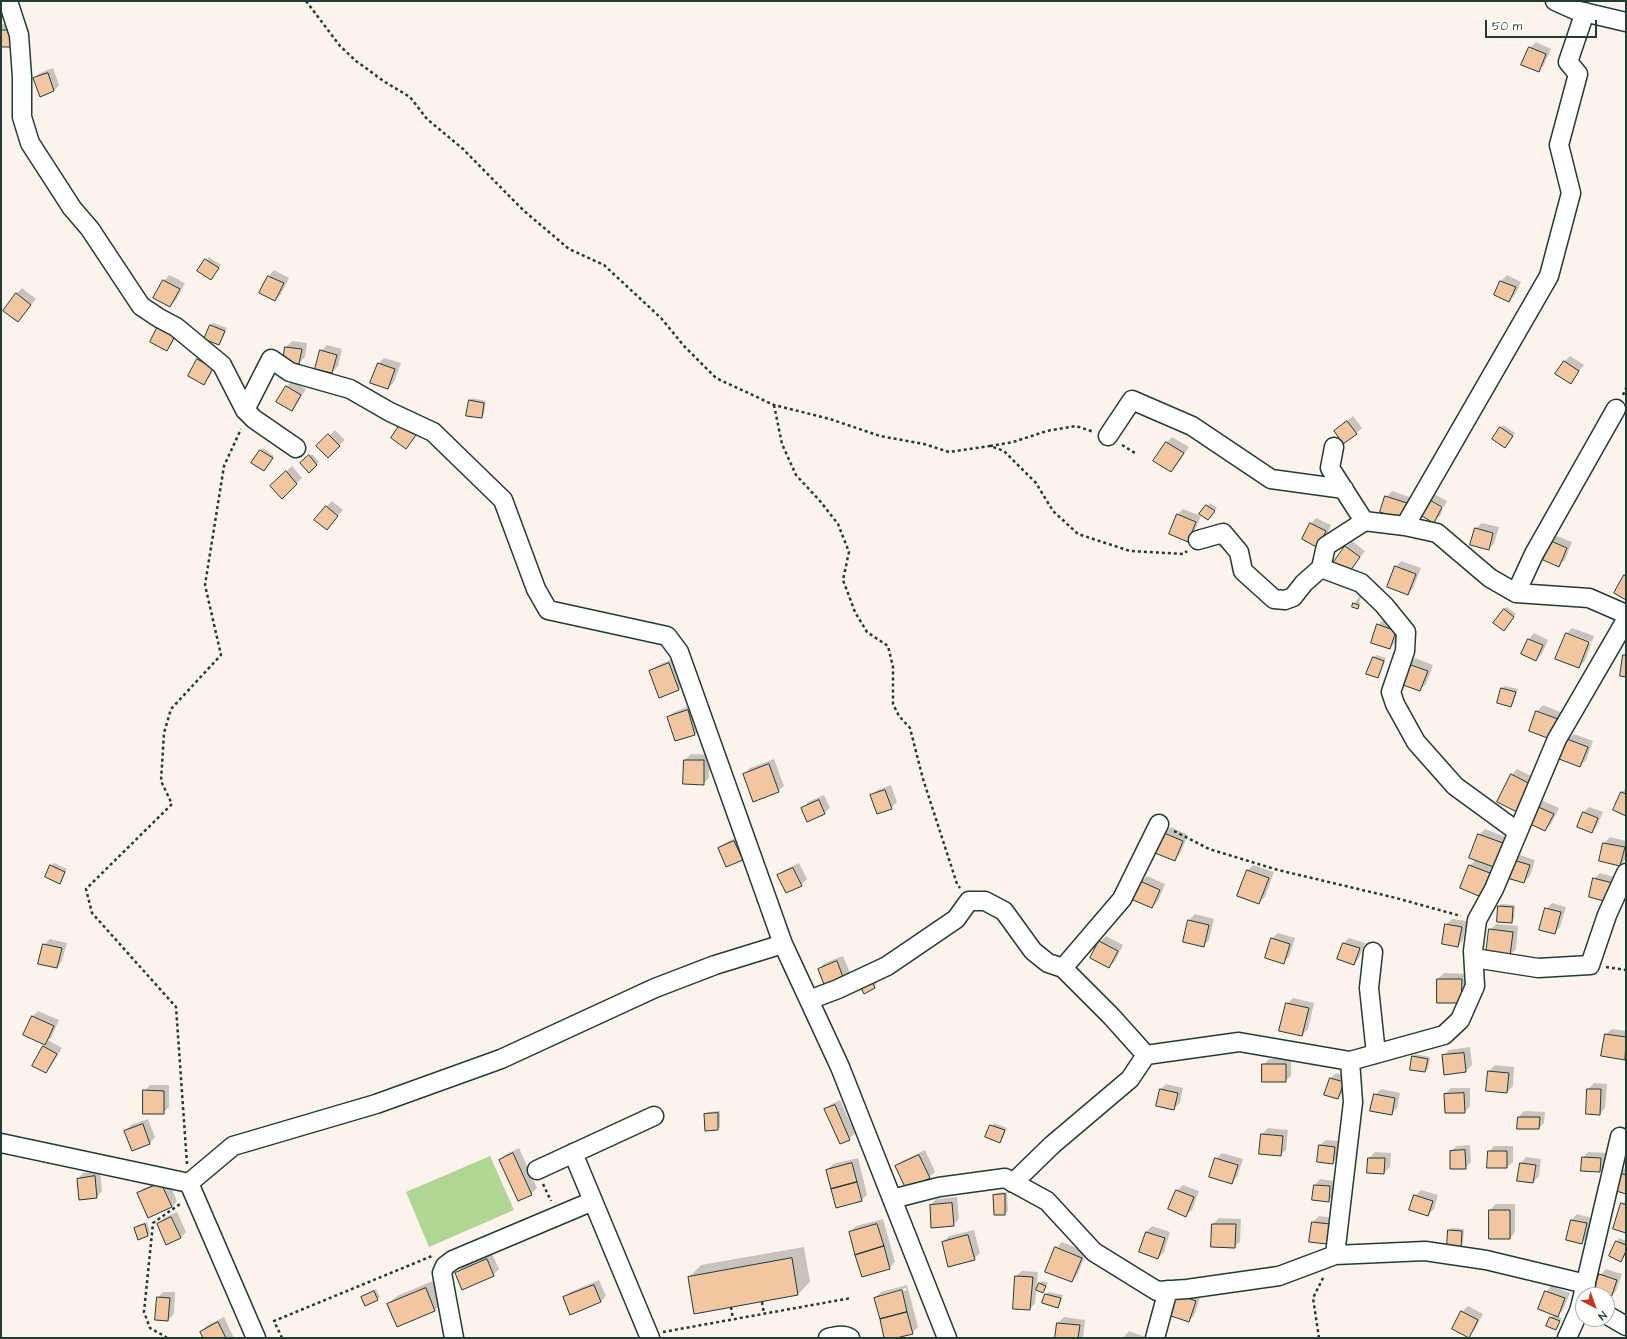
<!DOCTYPE html>
<style>
body{margin:0}
#map{position:relative;width:1627px;height:1339px;overflow:hidden;background:#fcf4ec;font-family:"Architects Daughter",sans-serif}
canvas{display:block}
.frame{position:absolute;inset:0;border:2px solid #1f3d34;pointer-events:none}
.north{position:absolute;left:1575px;top:1287px;width:40px;height:40px;box-sizing:border-box;background:#fff;border:1px solid #a5b1ae;border-radius:50%;rotate:139deg;font-size:11px;font-weight:700;line-height:16px;text-align:center;color:#1f3d34}
.north::after{content:'';display:block;margin:auto;width:14px;height:18px;background:#c8321e;clip-path:polygon(50% 0,100% 100%,50% 72%,0 100%)}
.scale{position:absolute;left:1485px;top:20px;width:112px;height:18px;box-sizing:border-box;border:2px solid #1f3d34;border-top:0;padding-left:5px;font-size:12px;line-height:14px;white-space:nowrap;color:#1f3d34;-webkit-text-stroke:3px #fff;paint-order:stroke}
</style>
<div id="map">
<canvas width="1627" height="1339"></canvas>
<div class="frame"></div>
<div class="north">N</div>
<div class="scale">50 m</div>
</div>
<script>
const ctx = document.querySelector('canvas').getContext('2d');
ctx.lineJoin = 'round';
function paint(path, color) { ctx.fillStyle = color; ctx.fill(path, 'evenodd'); }
function strokePath(path, color, width, dash) { ctx.strokeStyle = color; ctx.lineWidth = width; ctx.lineCap = dash ? 'butt' : 'round'; ctx.setLineDash(dash || []); ctx.stroke(path); }
paint(new Path2D(`
 M490,1156L514,1210L429,1247L406,1192Z`), '#afd692');
paint(new Path2D(`
 M1,24H16L1,46Z
 M1536,42L1551,49L1544,65L1538,71L1530,48Z
 M53,68L59,85L54,91L34,78L40,73Z
 M209,257L221,265L213,276L199,271Z
 M274,270L289,278L281,294L275,300L260,293L269,276Z
 M169,275L185,283L176,300L170,306L164,281Z
 M1507,275L1521,282L1515,295L1509,301L1495,295L1501,281Z
 M22,288L36,299L18,321L16,294Z
 M213,323L227,328L221,342L219,344L211,326Z
 M181,328L172,344L167,350L151,341Z
 M292,341L307,343L305,357L299,363L284,361L286,347Z
 M327,345L342,349L338,366L332,372L321,351Z
 M203,354L218,362L209,378L203,383L198,360Z
 M1570,356L1584,365L1571,383L1564,362Z
 M384,358L401,363L394,382L388,388L379,363Z
 M292,381L306,389L297,404L292,410L286,387Z
 M472,398L486,401L484,414L481,417L469,401Z
 M1353,416L1362,428L1356,433L1341,426Z
 M1503,425L1515,433L1507,444L1501,428Z
 M335,430L345,440L328,456L318,446Z
 M1172,437L1189,447L1177,465L1171,471L1155,461L1167,442Z
 M263,448L274,456L266,468L261,450Z
 M312,454L319,462L309,471L301,463Z
 M292,466L302,478L282,497L277,480Z
 M1392,491L1412,498L1407,512L1386,497Z
 M1434,494L1447,501L1444,507L1429,499Z
 M332,501L343,510L327,529L326,507Z
 M1429,501L1443,509L1440,516L1434,521Z
 M1210,503L1217,508L1210,516L1201,513Z
 M1183,509L1201,516L1193,535L1187,541L1177,515Z
 M1316,518L1331,525L1324,541L1311,524Z
 M1482,523L1499,527L1494,544L1488,549L1476,528Z
 M1557,536L1572,542L1565,560L1559,565L1551,541Z
 M1221,541L1226,549L1219,547Z
 M1352,541L1365,551L1348,573L1346,547Z
 M1401,561L1421,568L1413,588L1407,594L1396,567Z
 M1360,595L1362,596L1359,602L1361,603L1357,608L1354,604Z
 M1507,607L1516,614L1506,627L1504,609Z
 M1384,619L1401,625L1395,643L1389,648L1378,625Z
 M1572,628L1594,636L1592,642L1568,633V635L1591,644L1585,661L1579,667L1566,634Z
 M1534,633L1548,640L1542,654L1536,660L1522,654L1529,639Z
 M1376,655L1386,658L1380,674L1378,677L1374,657Z
 M675,658L685,683L679,689L659,696L650,672L656,666Z
 M1415,658L1433,665L1426,684L1420,690L1409,664Z
 M1505,686L1518,689L1513,703L1511,706L1498,702L1502,688Z
 M693,705L701,728L695,734L675,740L668,717L674,712Z
 M1543,705L1563,713L1556,732L1530,730L1537,711Z
 M1574,734L1593,741L1586,760L1580,766L1560,758L1568,739Z
 M691,754L710,755L709,778L703,784L685,760Z
 M774,759L784,786L778,791L744,774L750,768Z
 M1517,769L1537,779L1524,806L1512,775Z
 M891,785L897,802L891,808L871,796L877,790Z
 M1626,788V815L1622,792Z
 M824,795L830,808L824,813L803,808L808,802Z
 M1543,801L1559,808L1551,824L1545,830L1537,806Z
 M1589,807L1603,812L1597,826L1592,832L1584,812Z
 M1171,827L1188,835L1180,854L1174,860L1157,853L1165,833Z
 M1485,829L1508,838L1486,890L1461,888L1470,865L1476,860L1479,835Z
 M740,836L748,853L742,859L719,848L725,843Z
 M1610,837L1626,841V859L1620,865L1600,860L1604,843Z
 M1520,855L1535,860L1530,876L1524,882L1514,861Z
 M54,863L67,869L60,883L51,866Z
 M799,863L807,879L801,885L778,875L784,870Z
 M1253,865L1274,872L1265,897L1259,902L1248,870Z
 M1600,873L1618,878L1614,895L1594,879Z
 M1147,876L1165,884L1158,901L1152,907L1141,882Z
 M1552,903L1566,907L1560,927L1554,933L1546,909Z
 M1501,904L1515,905L1514,919L1512,922L1499,907Z
 M1195,914L1214,919L1209,940L1203,946L1189,920Z
 M1452,919L1467,921L1463,940L1458,946L1446,925Z
 M1496,924L1518,926L1516,949L1510,955L1490,930Z
 M1278,933L1295,938L1289,957L1283,962L1272,938Z
 M1106,936L1123,945L1115,961L1109,967L1100,942Z
 M1349,938L1365,943L1359,958L1354,964L1344,943Z
 M50,939L67,943L62,961L57,967L44,945Z
 M843,956L850,973L844,979L819,969L825,963Z
 M1444,973L1467,974V996L1461,1002L1438,979Z
 M873,977L877,984L864,992Z
 M1293,998L1314,1003L1308,1029L1302,1035L1287,1004Z
 M38,1011L59,1020L51,1038L48,1040L62,1048L51,1066L45,1072L44,1047L46,1044L25,1035L32,1017Z
 M1612,1029L1626,1031L1625,1059L1606,1034Z
 M1470,1047L1472,1065L1466,1071L1443,1056L1449,1050Z
 M1415,1054L1430,1057L1428,1069L1425,1071L1413,1057Z
 M1269,1059H1291V1076L1285,1081L1263,1065Z
 M1495,1065L1514,1067L1513,1086L1507,1092L1489,1071Z
 M1336,1073L1349,1077L1344,1092L1338,1098L1331,1078Z
 M1594,1083L1607,1084L1605,1108L1600,1114L1588,1089Z
 M1166,1084L1183,1088L1180,1103L1174,1108L1160,1090Z
 M150,1085H169V1107L163,1113L144,1091Z
 M1451,1088H1470V1106L1465,1112L1445,1094Z
 M1381,1089L1400,1093L1397,1108L1391,1114L1375,1095Z
 M840,1100L855,1133L849,1139L825,1110L831,1104Z
 M720,1111V1127L718,1129L705,1114L708,1112Z
 M1524,1111L1545,1112L1544,1123L1539,1128H1518L1519,1117Z
 M148,1119L155,1137L150,1143L125,1131L131,1125Z
 M994,1123L1007,1128L1002,1140L1000,1142L987,1137Z
 M1268,1128L1288,1130L1286,1150L1280,1155L1260,1153L1262,1134Z
 M1326,1140L1340,1141L1338,1157L1332,1163L1320,1145Z
 M1470,1145L1471,1162L1465,1168L1451,1151L1457,1146Z
 M1494,1146H1513V1162L1507,1167L1489,1152Z
 M519,1148L537,1188L531,1194L500,1160L506,1154Z
 M925,1150L935,1172L929,1177L896,1167L902,1161Z
 M1375,1152L1391,1153L1390,1167L1384,1173L1368,1172L1369,1158Z
 M1588,1152L1606,1153L1605,1166L1600,1171L1583,1158Z
 M1222,1153L1243,1159L1237,1177L1231,1183L1216,1159Z
 M1526,1157L1541,1159L1539,1176L1533,1182L1519,1180L1521,1163Z
 M858,1158L867,1195L861,1201L827,1170L833,1164Z
 M1625,1168H1626V1193L1619,1173Z
 M100,1171L102,1191L97,1197L78,1179L83,1173Z
 M167,1178L177,1201L172,1207L138,1194L144,1188Z
 M1320,1179L1336,1181L1334,1195L1328,1201L1313,1199L1315,1185Z
 M1183,1185L1199,1191L1192,1210L1186,1215L1170,1209L1177,1190Z
 M1421,1190L1438,1195L1434,1209L1428,1215L1415,1196Z
 M1007,1192L1008,1211L1005,1214H995L994,1195L997,1193Z
 M957,1197L959,1219L953,1225L932,1227L931,1205L936,1199Z
 M1626,1200V1232L1622,1204Z
 M1496,1204H1515V1232L1510,1238L1490,1210Z
 M177,1212L186,1232L180,1238L158,1224L164,1218Z
 M1577,1214L1592,1218L1587,1237L1582,1243L1567,1239L1571,1220Z
 M1319,1216L1335,1218L1332,1237L1327,1243L1311,1241L1313,1222Z
 M1219,1218L1241,1219L1240,1242L1234,1247L1212,1246L1213,1224Z
 M883,1219L895,1262L889,1268L850,1232L856,1226Z
 M147,1222L150,1233L148,1235L135,1228L138,1225Z
 M1152,1226L1170,1232L1164,1252L1158,1258L1140,1252L1146,1232Z
 M1451,1228L1464,1229L1463,1244L1461,1247L1449,1231Z
 M974,1230L980,1253L974,1259L943,1242L949,1236Z
 M1619,1238L1626,1241V1253L1621,1261L1610,1256Z
 M1062,1242L1087,1252L1077,1275L1072,1281L1056,1248Z
 M804,1247L810,1282L798,1294L695,1313L689,1277L701,1265Z
 M492,1254L499,1269L493,1275L456,1273L462,1267Z
 M1606,1269L1622,1274L1616,1291L1611,1297L1594,1292L1600,1275Z
 M1022,1271L1038,1272L1035,1303L1030,1309L1016,1276Z
 M435,1280L444,1301L435,1310L398,1326L388,1304L397,1296Z
 M599,1280L606,1296L600,1302L564,1298L570,1292Z
 M1042,1281L1048,1283L1043,1291L1040,1284Z
 M907,1285L918,1327L912,1333L892,1338H885L875,1298L881,1292ZM906,1288L907,1290L880,1297V1295Z
 M1551,1286L1570,1293L1563,1310L1556,1316L1562,1318L1556,1329L1551,1318L1554,1314L1546,1292Z
 M376,1289L380,1297L377,1299L362,1297Z
 M163,1292H175L174,1314L168,1320L158,1297Z
 M1048,1292L1063,1295L1060,1304L1058,1306L1046,1294Z
 M1177,1295H1201L1194,1316L1188,1321Z
 M1468,1306L1483,1314L1474,1331L1468,1336L1462,1312Z
 M224,1317L234,1338H204L201,1332L206,1326Z
 M1064,1317L1085,1320L1083,1338H1056L1058,1323Z
 M1129,1331L1148,1338H1123Z
 M149,1337H160V1338H148Z`), '#0003');
const building = new Path2D(`
 M1,30H11V47H1Z
 M1529,47L1546,54L1539,72L1521,65Z
 M48,73L54,91L40,97L33,78Z
 M205,259L219,268L211,280L197,271Z
 M268,276L284,283L275,301L259,293Z
 M163,280L180,289L170,307L153,298Z
 M1500,281L1516,287L1509,302L1494,295Z
 M16,293L31,305L18,322L3,311Z
 M159,324L176,334L167,351L150,342Z
 M210,325L225,331L219,345L204,339Z
 M285,347L302,349L299,364L283,362Z
 M320,350L337,355L332,373L315,369Z
 M197,359L213,368L204,385L188,376Z
 M1564,361L1579,371L1571,384L1555,374Z
 M378,363L395,369L388,389L370,383Z
 M286,386L301,395L292,411L276,402Z
 M469,400L484,403L482,418L466,416Z
 M1347,421L1357,434L1343,444L1334,431Z
 M401,423L416,435L406,449L391,438Z
 M1500,427L1513,436L1505,448L1492,439Z
 M328,434L340,446L328,458L316,446Z
 M1166,442L1184,453L1171,472L1153,461Z
 M260,450L273,458L264,471L251,463Z
 M309,455L317,465L309,473L300,463Z
 M286,471L297,484L282,499L270,486Z
 M1385,496L1407,503L1401,519L1380,512Z
 M1428,499L1442,507L1434,523L1420,515Z
 M1206,505L1215,511L1208,520L1199,514Z
 M326,506L338,516L327,530L314,520Z
 M1177,514L1196,522L1188,542L1169,534Z
 M1310,523L1326,531L1318,548L1302,539Z
 M1475,528L1493,533L1489,550L1470,545Z
 M1551,541L1567,548L1559,567L1543,560Z
 M1345,546L1360,557L1348,574L1333,563Z
 M1395,566L1416,574L1408,595L1387,587Z
 M1624,575L1626,576V600L1614,593Z
 M1353,603L1359,605L1358,609L1352,607Z
 M1504,609L1514,617L1504,631L1493,623Z
 M1377,624L1396,631L1390,649L1371,643Z
 M1566,633L1589,642L1579,668L1555,659Z
 M1528,639L1543,645L1536,661L1521,654Z
 M1623,655H1626V677L1620,676Z
 M1373,657L1384,661L1378,678L1366,674Z
 M669,663L679,690L659,698L649,671Z
 M1408,664L1428,671L1420,691L1400,684Z
 M1501,688L1516,692L1511,707L1497,703Z
 M688,710L695,735L675,741L667,717Z
 M1536,711L1558,719L1550,739L1529,731Z
 M1567,739L1588,747L1580,767L1559,759Z
 M684,760H704V785L683,784Z
 M769,764L779,792L753,802L743,774Z
 M1511,774L1532,785L1519,813L1497,802Z
 M885,790L892,809L877,814L870,795Z
 M1621,792L1626,794V816L1613,810Z
 M819,800L825,814L807,822L801,808Z
 M1536,806L1554,814L1545,831L1528,823Z
 M1583,812L1598,818L1592,833L1577,827Z
 M1164,833L1183,841L1175,861L1155,853Z
 M1478,834L1503,843L1494,867L1469,858Z
 M734,841L743,860L726,867L718,848Z
 M1603,843L1625,847L1620,866L1599,861Z
 M1513,860L1530,865L1524,883L1507,878Z
 M50,865L65,872L60,884L45,877Z
 M1469,865L1490,873L1481,897L1460,888Z
 M793,868L802,886L786,893L777,875Z
 M1247,870L1269,878L1259,904L1237,896Z
 M1593,878L1613,883L1608,902L1589,897Z
 M1140,881L1160,890L1152,908L1133,900Z
 M1498,906L1513,907L1512,923L1497,922Z
 M1545,908L1561,912L1555,934L1539,930Z
 M1188,920L1209,925L1204,947L1183,942Z
 M1445,924L1462,927L1458,947L1442,944Z
 M1489,929L1513,932L1510,956L1486,953Z
 M1271,938L1290,944L1284,964L1265,958Z
 M1099,941L1118,951L1109,968L1090,958Z
 M1343,943L1360,948L1354,965L1337,959Z
 M43,944L62,948L57,968L38,964Z
 M837,961L844,980L825,987L818,969Z
 M871,978L875,988L864,994L859,984Z
 M1437,979H1462L1461,1003H1437Z
 M1286,1003L1309,1008L1302,1036L1279,1031Z
 M32,1016L54,1026L45,1045L23,1035Z
 M1605,1034L1626,1037L1625,1060L1601,1056Z
 M43,1046L57,1054L46,1073L32,1066Z
 M1464,1053L1466,1072L1444,1075L1442,1055Z
 M1412,1056L1428,1059L1425,1072L1410,1070Z
 M1262,1064H1286V1082H1262Z
 M1488,1071L1509,1073L1507,1093L1486,1091Z
 M1330,1078L1344,1082L1338,1099L1324,1095Z
 M1160,1089L1178,1093L1174,1110L1156,1106Z
 M1587,1089H1601L1600,1115L1586,1114Z
 M143,1090L164,1091V1114H143Z
 M1464,1093L1465,1113H1445L1444,1094Z
 M1374,1094L1395,1098L1392,1115L1370,1111Z
 M835,1105L850,1140L840,1144L824,1109Z
 M718,1113V1130L705,1131L704,1114Z
 M1518,1117H1540L1539,1129H1517Z
 M143,1124L150,1144L132,1151L124,1131Z
 M990,1125L1005,1130L1000,1143L985,1137Z
 M1261,1134L1283,1136L1281,1156L1259,1154Z
 M1319,1145L1335,1147L1333,1164L1317,1162Z
 M1465,1150L1466,1169H1450V1151Z
 M1488,1151H1507V1168H1487Z
 M513,1153L532,1195L518,1201L499,1160Z
 M919,1155L930,1178L906,1189L895,1166Z
 M1582,1157L1601,1158L1600,1172L1581,1171Z
 M1215,1158L1238,1165L1232,1184L1209,1177Z
 M1368,1158H1385L1384,1174L1367,1173Z
 M852,1163L857,1182L831,1189L826,1170Z
 M1520,1163L1536,1165L1533,1183L1517,1181Z
 M1619,1173L1626,1175V1194L1613,1190Z
 M95,1176L97,1198L79,1200L77,1179Z
 M857,1182L862,1201L836,1208L831,1189Z
 M161,1183L172,1207L148,1218L137,1193Z
 M1314,1185L1330,1186L1329,1202L1312,1200Z
 M1176,1190L1194,1197L1186,1217L1168,1209Z
 M1005,1194V1215H994L993,1195Z
 M1414,1195L1433,1201L1428,1216L1409,1210Z
 M952,1203L954,1226L931,1228L930,1205Z
 M1621,1203L1626,1205V1233L1613,1229Z
 M1489,1210H1510V1239H1489Z
 M171,1217L181,1238L166,1245L157,1224Z
 M1571,1220L1587,1223L1582,1244L1566,1240Z
 M1312,1222L1330,1224L1327,1244L1309,1242Z
 M145,1224L148,1236L138,1240L134,1228Z
 M877,1224L884,1246L855,1255L849,1232Z
 M1212,1224H1236L1235,1248L1211,1247Z
 M1448,1230L1462,1231L1461,1248L1447,1247Z
 M1146,1232L1165,1238L1158,1259L1139,1252Z
 M968,1235L975,1260L948,1267L942,1242Z
 M1616,1241L1626,1245V1251L1621,1262L1609,1256Z
 M884,1246L890,1269L862,1277L855,1255Z
 M1055,1247L1082,1258L1072,1282L1045,1272Z
 M792,1258L798,1295L694,1314L688,1277Z
 M487,1259L494,1276L462,1290L455,1273Z
 M1599,1274L1617,1280L1611,1298L1607,1297V1295L1593,1293Z
 M1015,1276L1033,1277L1030,1310L1013,1309Z
 M1039,1283L1046,1286L1043,1293L1036,1290Z
 M594,1285L601,1302L570,1315L563,1297Z
 M426,1288L435,1311L397,1327L387,1304Z
 M902,1290L907,1312L880,1319L874,1298Z
 M374,1291L378,1300L365,1306L361,1297Z
 M1545,1291L1565,1298L1558,1317L1538,1309Z
 M1045,1294L1061,1298L1058,1308L1042,1303Z
 M1176,1294L1196,1301L1189,1322L1168,1315Z
 M157,1297L170,1298L168,1321L155,1320Z
 M1461,1311L1478,1320L1469,1338L1452,1329Z
 M907,1312L913,1334L896,1338H884L880,1319Z
 M1550,1317L1560,1321L1556,1330L1546,1326Z
 M218,1322L226,1338H203L200,1332Z
 M1057,1323L1080,1325L1078,1338H1055Z`);
paint(building, '#f1c6a0');
strokePath(building, '#1f3d34', 1);
const minor = new Path2D(`
 M8,1L19,35L22,77V117L30,143L72,208L90,229L141,306L159,318L176,327L222,365L245,410L254,419L296,448
 M1555,1L1575,10L1626,22
 M245,410L271,359L290,372L350,389L390,412L433,432L503,500L536,589L548,610L667,636L679,652L783,944L840,1067L947,1338
 M1108,436L1132,400L1192,426L1271,479L1344,489
 M1334,447L1330,468L1364,521L1405,526L1549,276L1571,193L1559,145L1578,74L1568,62L1585,12
 M1405,526L1437,533L1490,578L1516,593L1589,598L1626,614
 M1198,540L1223,533L1239,552L1243,571L1274,599L1285,600L1293,597L1304,583L1321,568L1326,546L1365,521
 M1321,568L1361,583L1384,605L1406,632L1405,651L1391,692L1395,704L1416,742L1455,786L1518,832
 M1516,593L1534,554L1616,409
 M1373,952L1369,988L1376,1054
 M1474,958L1538,968L1590,965L1607,915L1626,873
 M1063,968L1122,899L1159,824
 M809,1000L838,989L887,966L956,919L969,901H985L1004,911L1033,951L1048,963L1063,968L1111,1016L1146,1055
 M1,1143L189,1183
 M573,1153L650,1338
 M537,1170L654,1116
 M189,1183L233,1146L376,1104L501,1059L655,988L715,965L783,944
 M189,1183L256,1338
 M1013,1183L1052,1145L1130,1079L1146,1055L1239,1042L1350,1061L1444,1035L1460,1020L1475,986L1473,951L1477,920L1494,889L1557,739L1626,620
 M892,1199L939,1187L1005,1178L1047,1201L1094,1252L1157,1291L1187,1289L1279,1276L1335,1255L1425,1251L1486,1260L1586,1284
 M1335,1255L1353,1102L1350,1061
 M1583,1295L1620,1137
 M1607,1315L1626,1326
 M454,1338L442,1273L445,1266L453,1260L593,1201
 M828,1338C836,1336 843,1334 850,1338
 M1155,1338L1168,1290
 M1567,1338L1579,1311L1583,1296`);
strokePath(minor, '#1f3d34', 21);
strokePath(new Path2D(`
 M306,1L340,46L356,61L385,82L410,97L427,119L463,149L523,210L569,249L604,265L661,318L684,346L716,378L774,405L830,419L880,436L924,444L949,452L990,446L1004,451L1036,483L1053,511L1078,534L1130,551L1184,554L1187,551
 M1623,395L1626,388
 M774,405L782,444L796,475L820,501L838,524L849,552L843,580L855,612L867,632L888,646L893,667V704L899,716L910,728L923,779L957,884L960,888
 M1122,445L1135,453
 M990,446L1013,442L1047,431L1076,426L1094,432
 M1174,831L1209,849L1278,870L1396,898L1461,916
 M1606,967L1626,970
 M187,1164L176,1007L92,913L86,889L172,804L161,781L164,733L171,709L221,655L205,585L224,466L241,429
 M543,1184L551,1201
 M762,1302L764,1314
 M731,1307L733,1319
 M663,1332L851,1298
 M165,1338L166,1337L150,1328L144,1312L153,1223L180,1204
 M282,1338L274,1321L432,1256
 M1319,1338L1313,1298L1324,1276`), '#1f3d34', 2.5, [3, 3]);
strokePath(minor, '#fff', 18);
</script>
